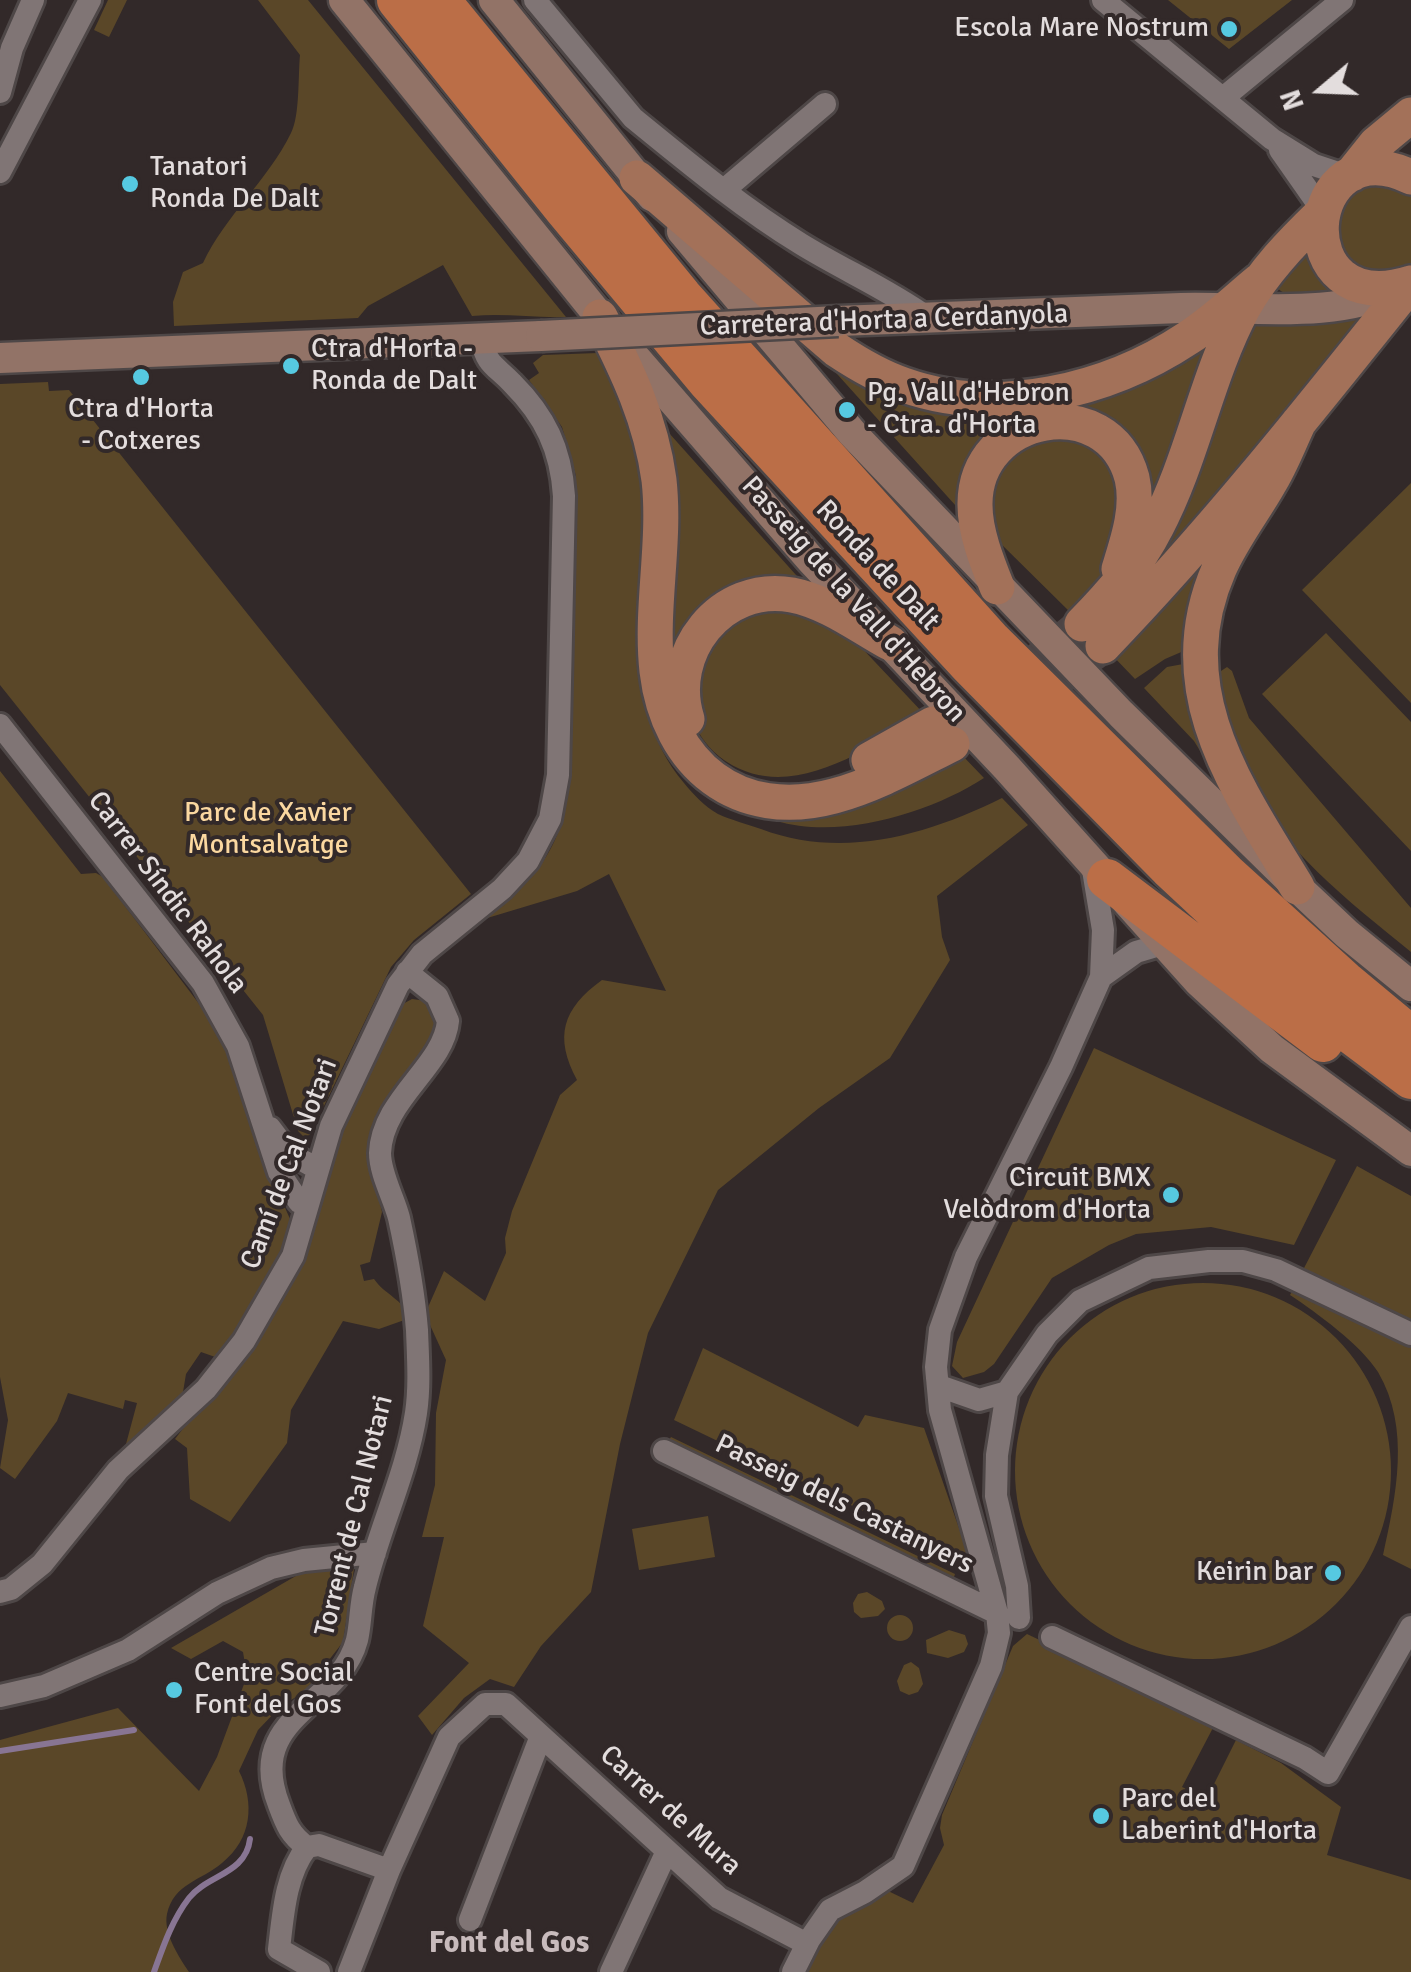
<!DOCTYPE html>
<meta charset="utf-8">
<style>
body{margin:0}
#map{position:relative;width:1411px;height:1972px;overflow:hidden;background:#322929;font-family:Signika,sans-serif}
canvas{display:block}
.north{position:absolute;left:1271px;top:40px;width:100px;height:100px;-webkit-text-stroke:8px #322929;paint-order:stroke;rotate:251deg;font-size:28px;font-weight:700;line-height:40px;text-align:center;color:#e3dddd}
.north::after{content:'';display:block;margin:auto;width:35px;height:45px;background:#e3dddd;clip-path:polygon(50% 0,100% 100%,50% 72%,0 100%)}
</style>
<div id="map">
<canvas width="1411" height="1972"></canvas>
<div class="north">N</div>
</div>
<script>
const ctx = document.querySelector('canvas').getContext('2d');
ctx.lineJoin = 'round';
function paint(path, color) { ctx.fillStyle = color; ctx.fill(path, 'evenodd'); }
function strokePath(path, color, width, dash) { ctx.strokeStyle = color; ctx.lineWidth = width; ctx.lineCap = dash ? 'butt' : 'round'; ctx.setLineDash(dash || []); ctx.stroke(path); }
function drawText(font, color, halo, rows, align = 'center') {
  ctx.font = font + ' Signika,sans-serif'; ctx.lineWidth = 8; ctx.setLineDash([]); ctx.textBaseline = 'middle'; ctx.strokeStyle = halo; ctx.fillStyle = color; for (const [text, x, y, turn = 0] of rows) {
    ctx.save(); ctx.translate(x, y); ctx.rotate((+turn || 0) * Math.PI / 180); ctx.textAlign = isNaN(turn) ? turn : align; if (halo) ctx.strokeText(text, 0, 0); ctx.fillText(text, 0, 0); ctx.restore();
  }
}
paint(new Path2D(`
 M108,0H127L109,37L94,30Z
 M258,0H308L566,317C533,318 505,313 472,316L443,265L368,306L358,318L174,326L173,302L183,272L203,263C225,216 268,180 291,133C300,116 298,75 300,55Z
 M1168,0H1292L1229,49Z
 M1399,184L1411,191V267L1387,277L1342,258L1335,214L1359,186Z
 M1310,239L1345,291L1284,293L1272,285Z
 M1365,317L1145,588L1251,319Z
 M1211,338L1152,511L1136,478L1043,415L965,516L810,344L949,403Z
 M598,353C621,396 638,440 641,490C647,589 614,699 684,783C693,794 705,807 718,814C731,820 747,824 761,829C843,860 927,835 1002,798L1028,825L937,896L942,937L950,960L890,1058L819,1108L718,1190L648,1333L620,1444L591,1592L541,1646L514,1687L490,1679L464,1698L432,1735L418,1716L469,1663L423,1626L444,1537H422L435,1485L436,1413L446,1360L425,1314L444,1271L485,1301L506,1253L505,1238L512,1211L560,1095L577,1080C554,1037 562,1009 602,980L666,991L609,874L577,891L484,919C537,876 561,852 570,781L576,476L562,427L529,380L539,373L533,363L543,355Z
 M48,382L49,391L69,390L471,894L414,940L391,967L310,1135L303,1136L298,1131L263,1015L0,685V384Z
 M652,414L813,594C649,546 622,803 800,788C851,784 896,755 940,731L944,736C878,771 799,823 724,779C637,728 665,604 666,519C666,483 660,449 652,414Z
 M1056,427L1115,462L1120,537L1099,586L1074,616L995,538L981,499L990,466Z
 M1411,483V703L1302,590Z
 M1238,510L1186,650L1165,659L1135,679L1110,653Z
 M751,603L825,617L859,645L925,715C869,747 792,804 727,762C713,753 698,737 694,720C690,701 692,678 692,659Z
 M1326,633L1411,722V851L1262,694Z
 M1194,662L1219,782L1194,741L1144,688L1167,667Z
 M1227,667L1232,671L1249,718L1411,908V952C1350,902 1278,848 1244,772C1231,742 1225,707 1215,675Z
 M959,752L984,778C921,819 799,854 735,799Z
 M0,771L81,874L96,873L103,877L203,1009L227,1052L261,1153L290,1219L288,1241L275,1270L250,1316L218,1358L201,1352L186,1374L181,1404L122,1459L137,1403L125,1400L123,1409L68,1393L57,1421L15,1479L0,1468L8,1420L0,1377Z
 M412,999L427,1001L440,1025L373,1170L382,1212L370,1262L360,1265L364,1281L374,1279C385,1295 403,1299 410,1318L379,1329L343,1321L291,1410L287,1443L230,1522L190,1499L187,1448L175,1439L224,1375L399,1006Z
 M1094,1048L1336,1160L1294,1245L1211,1227L1136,1234L1109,1245L1052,1278L994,1364L984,1372L963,1378L952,1366L957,1342Z
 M1357,1166L1411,1196V1569L1383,1555C1396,1496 1411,1428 1378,1372C1361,1345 1317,1313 1290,1295Z
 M1015 1471a188 188 0 1 1 376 0a188 188 0 1 1-376 0Z
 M703,1348L858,1427L865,1415L924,1428L967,1551L963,1559L674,1420Z
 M671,1437L955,1574L953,1580L667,1443Z
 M708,1516L715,1557L639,1570L632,1529Z
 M354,1569L343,1642L304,1692L280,1707L258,1730L239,1771C255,1803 252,1839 222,1863C201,1881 174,1883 167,1914C163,1933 179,1957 189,1972H0V1740L118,1708L199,1791L217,1757L247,1676L243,1652L223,1641L191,1659L171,1648L301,1573Z
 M867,1592L882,1601L885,1609L878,1616L861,1618L854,1612L853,1603L858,1594Z
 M887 1628a13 13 0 1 1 26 0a13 13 0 1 1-26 0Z
 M949,1630L965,1635L968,1644L964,1652L948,1658L927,1653L926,1640Z
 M1027,1634L1215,1724L1182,1787L1207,1798L1236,1740L1281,1763L1341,1807L1327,1855L1411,1880V1972H801L834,1917L886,1890L913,1903L944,1845L940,1828L942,1815L1013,1646Z
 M911,1662L919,1668L923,1684L918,1692L909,1695L900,1691L897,1681L904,1665Z`), '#5a4728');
strokePath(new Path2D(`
 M0,1751L134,1730
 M154,1972C163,1947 172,1920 189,1898C207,1875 246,1874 250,1839`), '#887593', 6);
strokePath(new Path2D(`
 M933,724L1038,660L1081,625
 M952,744L1063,675L1102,647`), '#4d4444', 35, [35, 18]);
const street = new Path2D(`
 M535,0L633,118C687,162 741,207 801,244C843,270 888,289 928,318
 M1103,0L1272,139L1314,165L1347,176
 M0,92L12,48L33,0
 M1223,98L1342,0
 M1280,150L1322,210
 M0,172L90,0
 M724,190L825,104
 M0,725L203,983L238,1046L279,1172L299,1202L307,1205
 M1093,870L1103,930L1101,977
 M270,1128L289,1153L316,1168
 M939,1386L979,1400L1007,1392
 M664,1451L997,1613
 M0,1592L11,1589L42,1564L118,1470L206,1389L244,1341L293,1256L331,1126L398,985L422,954L502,889L528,861L550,819L558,775L564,496C561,449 545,416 512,383C495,365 487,366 481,339
 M1019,1618L1017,1586L996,1496L997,1455L1007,1392L1047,1334L1080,1301L1149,1268L1209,1261H1243L1276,1270L1411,1334
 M1052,1637L1305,1758L1328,1773L1411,1627
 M0,1696L44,1686L128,1650L217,1593L271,1568L304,1560L375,1553
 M307,1847C290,1835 286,1824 279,1805C244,1716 339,1708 357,1640C361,1623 360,1605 365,1587C379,1529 407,1472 416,1413C420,1386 418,1358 417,1330C414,1293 407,1255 399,1218C394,1198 380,1174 380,1153C382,1099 444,1066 448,1021L437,996L407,972
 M307,1847C285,1875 283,1916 279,1949L319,1972
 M307,1847L319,1845L389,1870
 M470,1920L541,1736
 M349,1972L389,1870L449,1737L485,1704H506L719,1898L807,1944
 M611,1972L667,1851
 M793,1972L809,1940L830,1910L865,1892L903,1866L991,1666L999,1633L997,1613L940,1410L936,1367L940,1330L966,1257L1061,1067L1101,977L1136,952L1163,944`);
const secondary = new Path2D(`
 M344,0L600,317L811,560L1007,768L1199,982L1272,1049L1411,1151
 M494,0L652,196
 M682,231L853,434L1121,714L1297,887L1347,934L1411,986
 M838,321C952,317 1067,312 1181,308C1253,306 1333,320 1399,288
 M0,358L541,336`);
const primary = new Path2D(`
 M1352,174L1376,144L1411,115
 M1411,177C1300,124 1283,323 1411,283
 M637,178L837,350C858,364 880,377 904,385C997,418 1108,391 1188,338C1213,322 1236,300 1259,281
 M600,317C627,370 651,420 659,480C666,543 650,608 657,671C668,765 738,822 834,796C875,785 914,763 952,744
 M997,587C987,562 975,532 975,505C974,413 1108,388 1132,478C1139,508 1128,540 1119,569
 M1082,624C1110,595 1138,564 1156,528C1193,458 1206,377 1243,308C1263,272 1292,242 1321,214
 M1103,646C1213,532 1312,407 1411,283
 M687,719C666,653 721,582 792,595C828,602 859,626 890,643
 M869,760L933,724
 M1297,887C1237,788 1166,690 1219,569C1232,539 1253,512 1269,484C1281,465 1289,443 1299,422`);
const highway = new Path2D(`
 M397,0L564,209L708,382L969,665L1169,868L1331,1019L1411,1079
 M440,0L682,296L992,641L1226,873L1345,981L1411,1036
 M1107,879L1323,1042`);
strokePath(street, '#4e4747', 28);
strokePath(secondary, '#4e4747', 35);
strokePath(primary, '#4e4747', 40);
strokePath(highway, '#4e4747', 45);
strokePath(street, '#807575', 22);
strokePath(secondary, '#927367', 30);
strokePath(primary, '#a37159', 35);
strokePath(highway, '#bb6e47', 40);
const secondaryBridge = new Path2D(`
 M541,336L838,321`);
strokePath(secondaryBridge, '#4e4747', 35, []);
strokePath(secondaryBridge, '#927367', 30);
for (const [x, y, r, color] of [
 [1229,29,10,"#56c9e1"],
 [130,184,10,"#56c9e1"],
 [291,366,10,"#56c9e1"],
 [141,377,10,"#56c9e1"],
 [847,410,10,"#56c9e1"],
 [1171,1195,10,"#56c9e1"],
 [1333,1573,10,"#56c9e1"],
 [174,1690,10,"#56c9e1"],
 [1101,1816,10,"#56c9e1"]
]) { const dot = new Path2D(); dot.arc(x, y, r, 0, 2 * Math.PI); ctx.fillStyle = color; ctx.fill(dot); strokePath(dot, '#322929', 4); }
drawText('28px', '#e3dddd', '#322929', [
 ["Escola Mare Nostrum",1209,29,"right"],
 ["Tanatori",150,168],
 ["Ronda De Dalt",150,200],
 ["Ctra d'Horta -",311,350],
 ["Ronda de Dalt",311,382],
 ["Pg. Vall d'Hebron",867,394],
 ["- Ctra. d'Horta",867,426],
 ["Ctra d'Horta",141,410,"center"],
 ["- Cotxeres",141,442,"center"],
 ["Circuit BMX",1151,1179,"right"],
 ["Velòdrom d'Horta",1151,1211,"right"],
 ["Keirin bar",1313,1573,"right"],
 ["Centre Social",194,1674],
 ["Font del Gos",194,1706],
 ["Parc del",1121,1800],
 ["Laberint d'Horta",1121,1832]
], 'left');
drawText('28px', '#e3dddd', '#322929', [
 ["Carretera d'Horta a Cerdanyola",884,321,-2],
 ["Ronda de Dalt",877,566,47],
 ["Passeig de la Vall d'Hebron",853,600,48],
 ["Carrer Síndic Rahola",167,893,53],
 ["Camí de Cal Notari",290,1164,-69],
 ["Passeig dels Castanyers",844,1505,26],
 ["Torrent de Cal Notari",355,1516,-76],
 ["Carrer de Mura",670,1811,42]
]);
drawText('28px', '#fbd8a0', '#322929', [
 ["Parc de Xavier",268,814],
 ["Montsalvatge",268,846]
]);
drawText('bold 30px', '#c8bbbc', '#322929', [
 ["Font del Gos",509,1944]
]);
</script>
